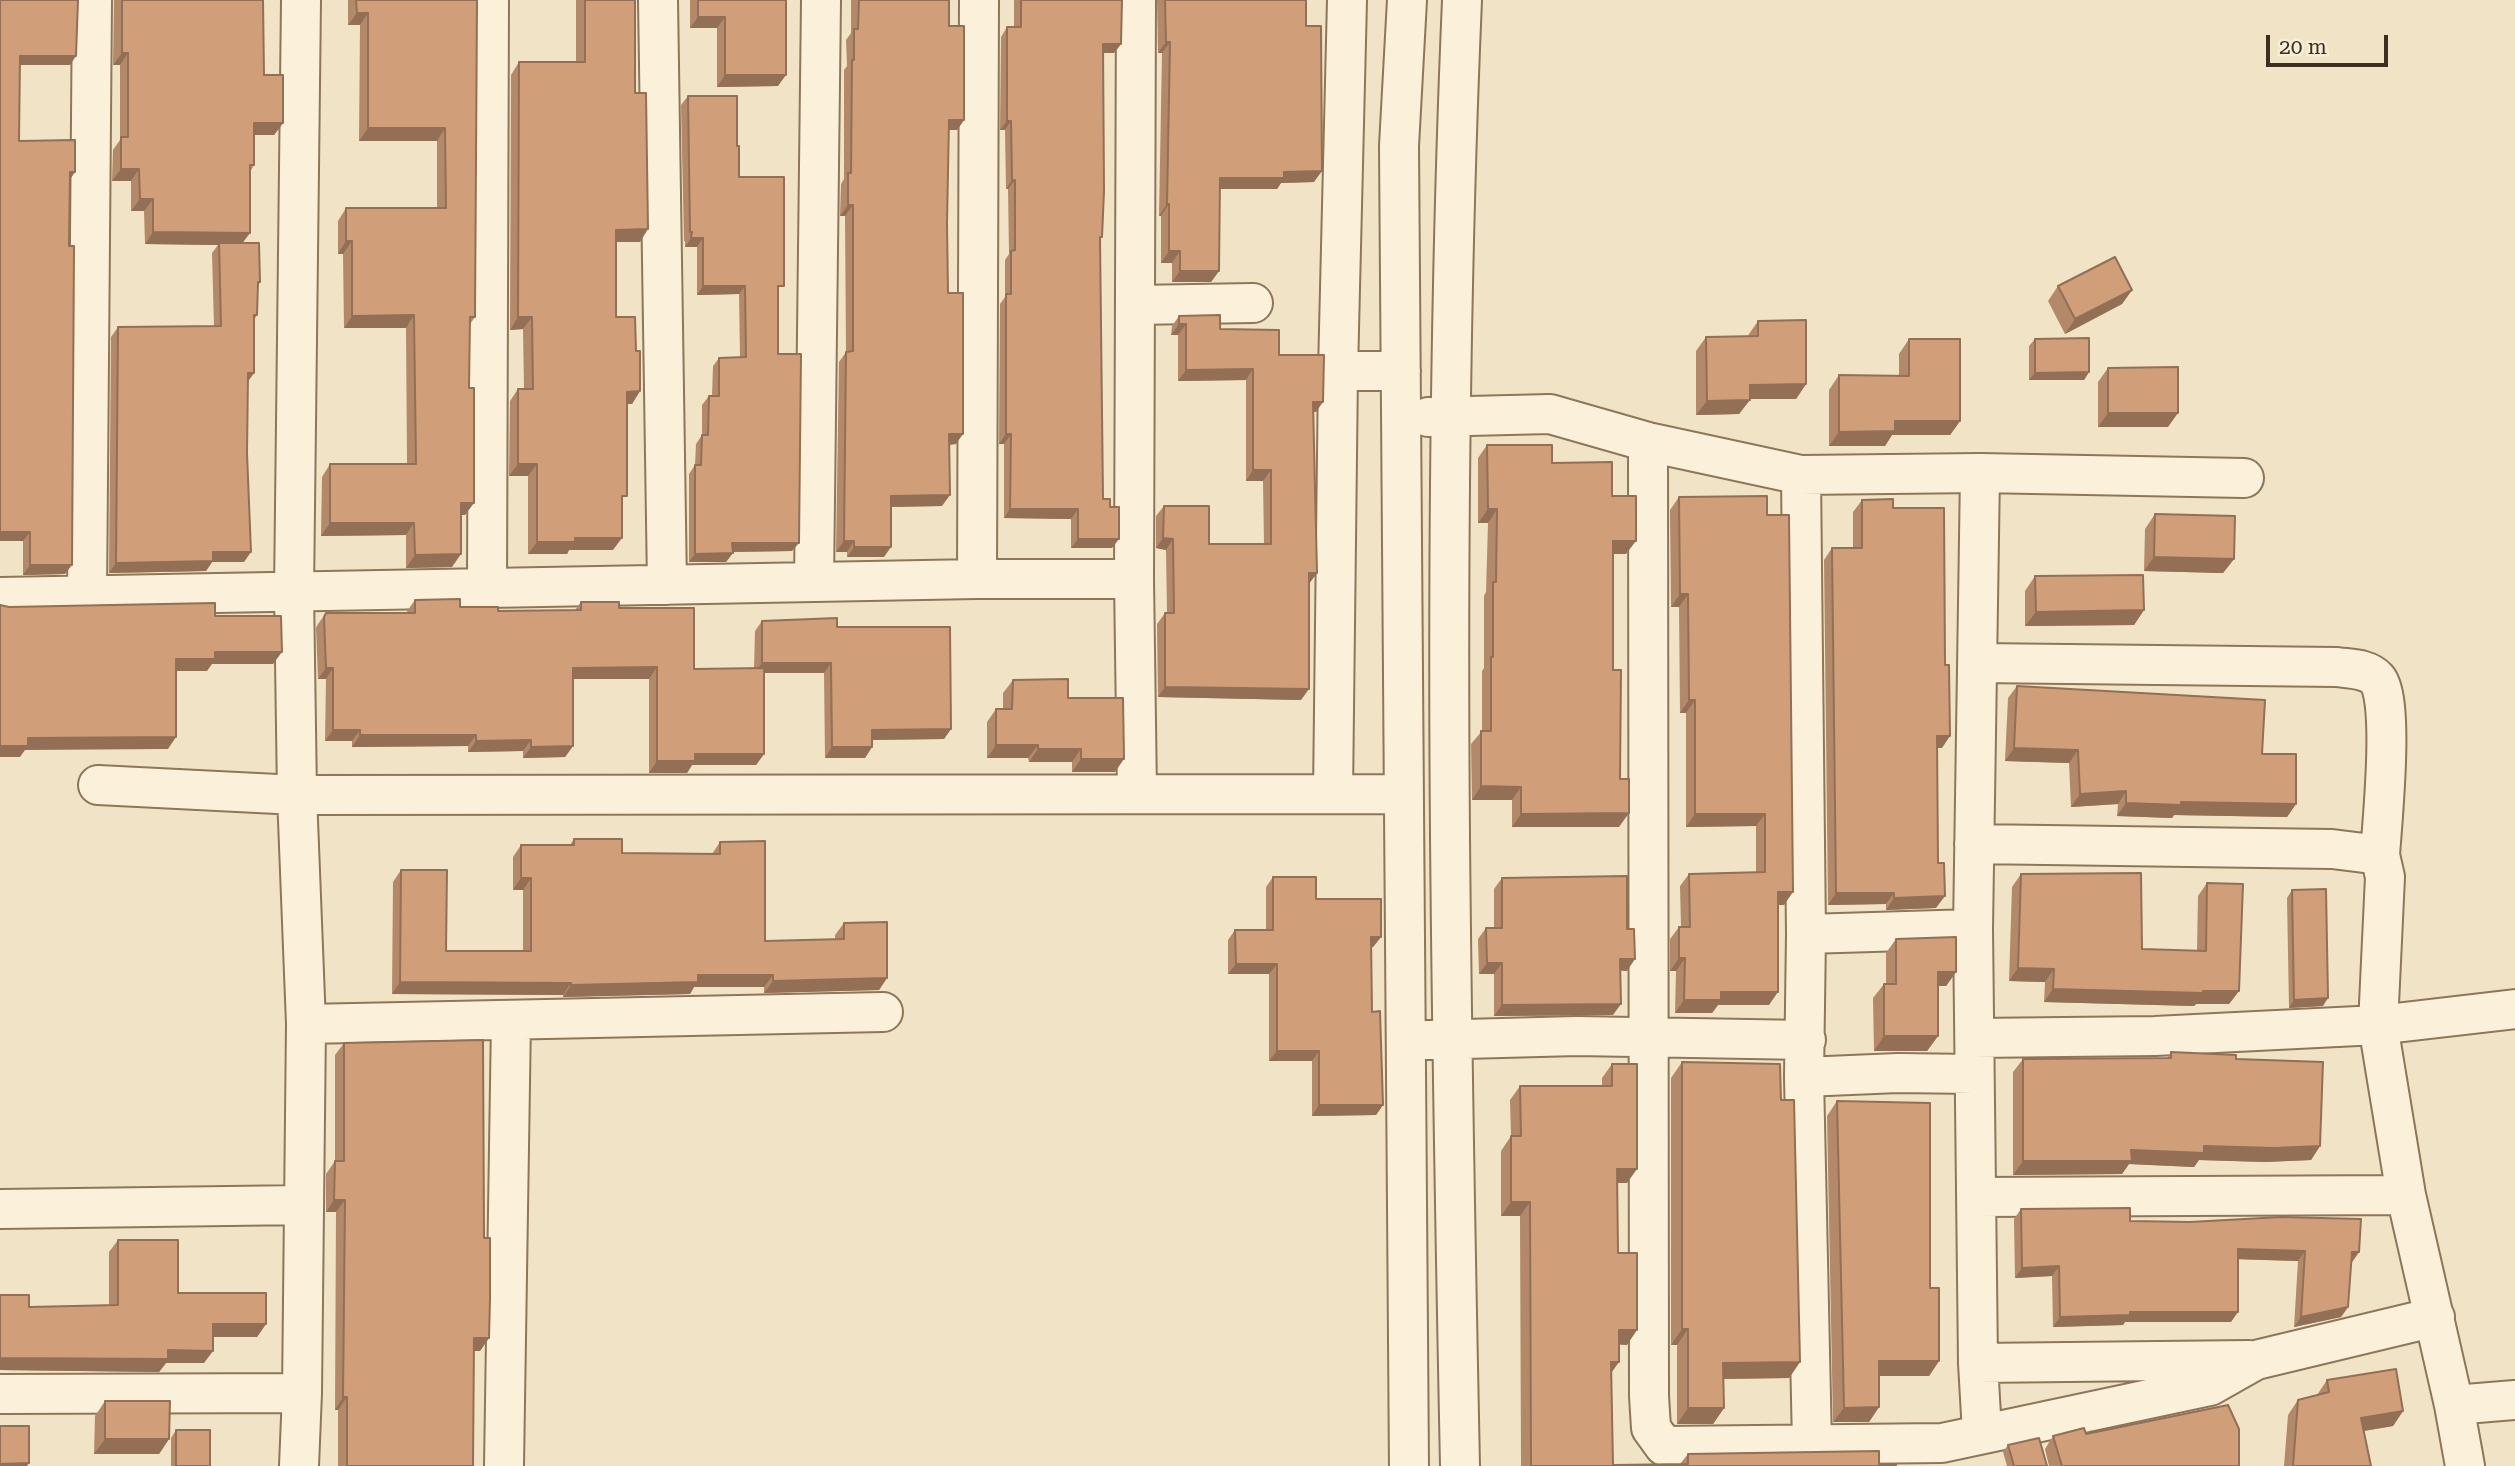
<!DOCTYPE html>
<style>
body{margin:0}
#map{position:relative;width:2515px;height:1466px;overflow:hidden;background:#f1e4c6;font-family:"Roboto Serif",serif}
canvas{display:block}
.scale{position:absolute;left:2266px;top:35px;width:122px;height:32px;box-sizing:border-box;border:4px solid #3d2e1f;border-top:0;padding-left:9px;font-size:21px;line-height:24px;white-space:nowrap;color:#3d2e1f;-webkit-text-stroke:5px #f7eed6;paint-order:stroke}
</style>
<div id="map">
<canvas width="2515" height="1466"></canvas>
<div class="scale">20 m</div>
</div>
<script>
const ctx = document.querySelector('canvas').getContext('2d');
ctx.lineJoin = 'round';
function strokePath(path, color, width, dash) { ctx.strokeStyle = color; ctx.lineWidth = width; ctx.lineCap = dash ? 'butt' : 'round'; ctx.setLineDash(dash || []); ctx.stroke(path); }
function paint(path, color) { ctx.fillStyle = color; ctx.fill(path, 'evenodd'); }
const minor = new Path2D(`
 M658,0L667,585
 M1136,0L1134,579L1137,794
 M1407,0L1399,146L1409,1466
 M1135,305L1253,303
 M1338,371H1401
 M1428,417L1550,414L1648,442L1801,475L1980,473L2244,478
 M1648,442L1649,1396L1651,1428L1664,1446L1942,1443L2210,1386L2256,1360L2435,1317
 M1980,473L1973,929L1978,1363L1982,1433
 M1801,475L1806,934L1804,1077L1812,1444
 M977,579L979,0
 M814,582L821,0
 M487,587L489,0
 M87,596L92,0
 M0,597L977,579H1134
 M1978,663L2337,667C2350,669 2367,668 2377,679C2395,699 2382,824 2380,855
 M98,785L297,795L1404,794
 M1333,794L1338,371L1347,0
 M1974,844L2332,849L2380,855L2385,877L2378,1025L2406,1195L2454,1405L2465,1466
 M1806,934L1973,929
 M306,1024L883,1012
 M1975,1038L2155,1036L2378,1025L2515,1009
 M1427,1040L1577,1036L1806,1040
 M1804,1077L1898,1073L1974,1074
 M1976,1197L2406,1195
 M0,1209L304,1205
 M1978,1363L2249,1360
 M0,1394L302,1393
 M2454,1405L2515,1400
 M299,1466L302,1393L306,1024L297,795L294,592L301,0
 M504,1466L511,1020
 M1460,1466C1450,977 1441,488 1462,0`);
strokePath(minor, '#8d765a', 42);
strokePath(minor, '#fbf1da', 38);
paint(new Path2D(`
 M0,0L70,65H20L19,141L69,180L65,574L23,575V541H0Z
 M114,0H263L264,75L283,123L274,135H254V165L250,172L243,243L260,282L258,286L257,315L254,320L247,383L244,562H212L206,571L109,573L111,337L118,327L214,326L212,253L218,245L145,244L144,211H131V181H112L113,150L120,140V65H113Z
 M348,0H477L475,317L470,324L465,515H461L452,567L406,568V535L321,536L322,477L330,464H407L406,328H344L343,254H338V221L346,208H437V141H359L360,25H348Z
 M576,0H635V93L640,242H616V317L636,351L640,391L632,404H627L622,503L613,550H569L567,554H528V476H509L510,401L518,389H524L523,329L510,330L511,75L519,62H576Z
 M690,0H786L778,86L717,87V28H690Z
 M851,0H949V26L964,120L957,130H949L947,223L948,293L956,444L950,445L942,506L891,507L884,557H847V552H836L839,362L846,352L845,216H840L841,184L844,179V70L847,66L846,40L851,33Z
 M1014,0H1122L1121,44L1114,53H1103L1100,241L1103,499L1112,548H1071V519L1004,518V444H999L1000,304L1005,297V260L1009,254L1008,189H1006L1005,130H1000L1001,37L1007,27H1014Z
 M1157,0H1306V26L1314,182L1281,183L1277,189H1220L1219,271L1211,282H1172V263H1161V216H1159L1162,53H1158Z
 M688,96L737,146L739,177L778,293V354L792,551L733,552L726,562H689V474L695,465L696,444L702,435V405L709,396H712L713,366L719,358L740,357L739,294L697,295V247H685V241H684L681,105Z
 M2058,286L2132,290L2122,304L2065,334L2048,301Z
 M1179,316L1220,329L1279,355L1316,412H1313L1309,584L1301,700L1158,697L1157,624L1165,613H1167L1166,550L1156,548V516L1164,506L1209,544H1264L1263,481H1246V380L1178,381V335H1171L1172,326Z
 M1758,321L1806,384L1796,399H1750L1739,414L1696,415V351L1706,337H1747Z
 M1909,339L1960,421L1950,435H1892L1885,446H1829V390L1839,375H1899V354Z
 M2035,339L2089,372L2084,380H2029V346Z
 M2108,368L2168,427H2098V382Z
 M1487,445L1552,463L1612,496L1626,554H1613V670L1619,827H1512V800H1472L1471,744L1482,731V671L1484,668V596L1486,592L1488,523H1478V458Z
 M1679,497L1767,515L1784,905H1778L1769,1005H1718L1712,1013H1675L1676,971H1670V939L1679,927H1681L1680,886L1689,874L1756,872V826L1686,827V713H1680L1679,607H1671L1670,510Z
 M1862,500L1893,508L1942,748H1937L1936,908L1886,910V904L1828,905L1824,560L1832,548H1853V512Z
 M2155,514L2234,559L2223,573L2144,571L2145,529Z
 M2035,576L2144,610L2134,625L2025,626V591Z
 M415,600L460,607L498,611L575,610L581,602L619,608L694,669H754L755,631L762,621L837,627L951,729L944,739L872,740V747L865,758H825L824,673H764V754L756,765H692L687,773H649V679H573V746L565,757L523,758V751L468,752V746L352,747V741H325L326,679H318L316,628L318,624L326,613H407V611Z
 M1013,680L1068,698L1115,772H1072V762H1029L1028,758H987V722L996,709H1003V693Z
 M2017,686L2262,754L2296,804L2287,817L2174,815L2172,818L2117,816L2118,804L2071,807L2069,763L2005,761L2008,698Z
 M574,839L622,853L712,854L720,842L765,941L835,939V935L844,923L887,978L879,990L764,993V987H694L690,994L563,997V995L392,994L393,882L401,870L446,951H523V890H513V857L521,845H570Z
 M2021,874L2142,949L2197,951L2198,896L2207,883L2239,991L2229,1004H2196L2194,1006L2044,1002L2045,982L2009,981L2012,887Z
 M1273,877L1316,899L1381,937L1373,947H1372V1012L1383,1105L1376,1115L1312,1116V1061H1269V974H1228V940L1235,930H1266V887Z
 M1502,878L1627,971L1621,970L1613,1015L1494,1016V974H1479L1478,939L1486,928H1494V889Z
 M2292,890L2323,1006L2289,1008L2287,898Z
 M1896,939L1956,972L1946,986H1938V1036L1927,1051H1874L1873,998L1884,984H1886V953Z
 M344,1043L484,1238L489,1338L480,1351H474L473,1466H338V1410H335L336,1212H326V1174L335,1161V1055Z
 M2171,1052L2236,1059L2320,1146L2311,1160L2265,1162L2199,1160L2194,1167L2129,1164L2122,1174L2013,1175V1072L2023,1059L2167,1058Z
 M1682,1062L1781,1100L1800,1362L1789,1378L1724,1379V1408L1713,1424H1677V1345H1671V1078Z
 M1612,1064L1627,1183H1618V1253L1627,1345L1619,1344L1611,1373L1613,1465L1680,1464L1688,1454L1896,1466H1521L1520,1216H1501V1151L1511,1136L1510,1100L1520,1086H1602V1078Z
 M1837,1101L1930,1288L1939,1361L1929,1376H1879V1407L1869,1422H1833L1827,1116Z
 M2021,1209L2130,1221L2359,1252L2352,1262H2351L2348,1307L2341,1317L2294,1327L2298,1261L2238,1259L2231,1322H2125L2123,1325L2053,1327L2052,1276L2015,1278L2014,1219Z
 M118,1240L178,1293L266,1324L257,1337H213L204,1363H166L159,1372L0,1370V1295L29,1307L109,1306V1252Z
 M2327,1380L2403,1411L2393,1426L2364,1431L2371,1466H2284L2288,1415L2298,1400L2317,1395Z
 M105,1401L169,1439L159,1454H94L95,1416Z
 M176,1430L210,1466H171V1438Z
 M2086,1434L2239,1466H2049L2045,1449L2053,1436Z
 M2008,1445L2047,1466H2007L2003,1452Z`), '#b38969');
paint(new Path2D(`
 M357,13H368L360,25H348Z
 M698,17H725L717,28H690Z
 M1166,42H1170L1162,53H1158Z
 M1103,44H1121L1114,53H1097Z
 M122,53H128L120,65H113Z
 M20,56H76L70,65H13Z
 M725,75H786L778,86L717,87Z
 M949,120H964L957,130H942Z
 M1007,121H1011L1005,130H1000Z
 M254,123H283L274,135H245Z
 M368,128H445L437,141H359Z
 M121,169H139L131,181H112Z
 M1322,171L1314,182L1281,183L1277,189H1212L1220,178L1284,172Z
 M70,172H75L69,181Z
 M1012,180H1015L1008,189H1006Z
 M140,199H153L144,211H131Z
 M1167,204H1169L1161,216H1159Z
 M848,205H853L845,216H840Z
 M648,229L640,242H608L616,230Z
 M153,232L250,233L241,245L219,243L218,245L145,244Z
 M691,238H703L697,247H685Z
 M346,241H352L343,254H338Z
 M1169,251H1180L1172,263H1161Z
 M1180,271H1219L1211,282H1172Z
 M703,286H745L739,294L697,295Z
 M2132,290L2122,304L2065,334L2075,319Z
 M414,315L406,328H344L352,316Z
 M518,317H532L523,329L510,330Z
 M1179,324H1186L1178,335H1171Z
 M1253,369L1246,380L1178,381L1186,370Z
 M2089,372L2084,380H2029L2035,373Z
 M248,373H254L247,383Z
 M1806,384L1796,399H1739L1750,385Z
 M640,391L632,404H619L627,392Z
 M1750,400L1739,414L1696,415L1707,401Z
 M1313,402H1323L1316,412H1306Z
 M2108,413H2178L2168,427H2098Z
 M1895,421H1960L1950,435H1892L1885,446H1829L1839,432Z
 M949,434H963L956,444L942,445Z
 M1006,434H1011L1004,444H999Z
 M518,464H537L528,476H509Z
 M1253,470H1271L1263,481H1246Z
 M950,495L942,506L884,507L891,496Z
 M461,503H474L465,515H452Z
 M1010,509H1078L1071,519L1004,518Z
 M1488,509H1497L1488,523H1478Z
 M330,523H414L406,535L321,536Z
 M0,532H30L23,541H0Z
 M575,538H622L613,550H569L567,554H528L537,542Z
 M1163,538L1173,539L1166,550L1156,548Z
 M1078,539H1119L1112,548H1071Z
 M844,541H854L847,552H836Z
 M1613,541H1636L1626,554H1603Z
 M732,543H799L792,551L726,552Z
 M854,547H891L884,557H847Z
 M213,552H251L244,562H212L206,571L109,573L116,563Z
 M733,553L726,562H689L695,554Z
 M461,554L452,567L406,568L415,555Z
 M2154,557L2234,559L2223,573L2144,571Z
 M30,565H72L65,574L23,575Z
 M1309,573H1317L1309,584Z
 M1680,594H1688L1679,607H1671Z
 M2144,610L2134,625L2025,626L2036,612Z
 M215,652H282L273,664H212L207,671H167L176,659Z
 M762,663H831L824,673H754Z
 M657,667L649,679H565L573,668Z
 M326,668H333L326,679H318Z
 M1165,687L1309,689L1301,700L1158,697Z
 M1689,700H1695L1686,713H1680Z
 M951,729L944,739L865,740L872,730Z
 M333,730H360L352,741H325Z
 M360,735H476L468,746L352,747Z
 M1937,736H1950L1942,748H1929Z
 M176,737L168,749L25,750L20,757H0V746L28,738Z
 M531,740L523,751L468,752L476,741Z
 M996,745H1038L1028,758H987Z
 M573,746L565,757L523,758L531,747Z
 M832,747H872L865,758H825Z
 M2014,748L2078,750L2069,763L2005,761Z
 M1038,749H1081L1072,762H1029Z
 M695,754H764L756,765H692L687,773H649L657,761Z
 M1081,759H1124L1115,772H1072Z
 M1481,786L1521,787L1512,800H1472Z
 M2126,791L2118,804L2071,807L2080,794Z
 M2181,802L2296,804L2287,817L2174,815L2172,818L2117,816L2126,803Z
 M1629,813L1619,827H1512L1521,814Z
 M1695,814H1765L1756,826L1686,827Z
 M521,878H531L523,890H513Z
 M1778,892H1793L1784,905H1769Z
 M1836,893H1894L1886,904L1828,905Z
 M1945,896L1936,908L1886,910L1894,898Z
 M1371,937H1381L1373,947H1364Z
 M1679,958H1685L1676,971H1670Z
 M1620,959H1635L1627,971L1613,970Z
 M1487,963H1502L1494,974H1479Z
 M1236,964H1277L1269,974H1228Z
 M2018,968L2054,969L2045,982L2009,981Z
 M1938,972H1956L1946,986H1928Z
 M698,975H773L764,987H694L690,994L563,997L571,985Z
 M887,978L879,990L764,993L773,981Z
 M400,982L571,983L563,995L392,994Z
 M2053,989L2203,991H2239L2229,1004H2196L2194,1006L2044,1002Z
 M1721,992H1778L1769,1005H1718L1712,1013H1675L1684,1000Z
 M2328,998L2323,1006L2289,1008L2294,1000Z
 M1621,1004L1613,1015L1494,1016L1502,1005Z
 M1884,1036H1938L1927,1051H1874Z
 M1277,1051H1319L1312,1061H1269Z
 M1319,1105H1383L1376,1115L1312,1116Z
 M2204,1146H2320L2311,1160L2265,1162L2199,1160L2194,1167L2129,1164L2122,1174L2013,1175L2023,1161L2131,1150Z
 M1617,1169H1637L1627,1183H1608Z
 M334,1200H345L336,1212H326Z
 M1511,1202H1530L1520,1216H1501Z
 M2238,1249L2305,1251L2298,1261L2231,1259Z
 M2352,1252H2359L2352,1262H2345Z
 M2059,1266L2052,1276L2015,1278L2022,1268Z
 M2348,1307L2341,1317L2294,1327L2301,1317Z
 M2130,1312H2238L2231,1322H2125L2123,1325L2053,1327L2060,1317Z
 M213,1324H266L257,1337H204Z
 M1682,1329H1688L1677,1345H1671Z
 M1619,1330H1637L1627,1345L1609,1344Z
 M474,1338H489L480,1351H465Z
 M168,1350L213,1351L204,1363H166L159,1372L0,1370V1358Z
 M1879,1361H1939L1929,1376H1869Z
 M1611,1362H1619L1609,1376Z
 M1800,1362L1789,1378L1712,1379L1723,1363Z
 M343,1397H347L338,1410H335Z
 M1879,1407L1869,1422H1833L1844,1408Z
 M1688,1408H1724L1713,1424H1677Z
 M2403,1411L2393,1426L2351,1433L2361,1418Z
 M105,1439H169L159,1454H94Z
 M29,1463L27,1466H0V1464Z`), '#926f55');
const building = new Path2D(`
 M0,0H78L76,56H20L19,141L75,140V172H70L69,246H74L72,565H30V532H0Z
 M122,0H263L264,75H283V123H254V165H250V233L153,232V199H140L139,169H121V137H128V53H122Z
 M356,0H477L475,317H470L469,388H474V503H461V554L415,555L414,523H330V464H416L414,315L352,316V241H346V208H446L445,128H368V13H357Z
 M585,0H635V93H646L648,229L616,230V317H635L636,351H640V391L627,392V496H622V538H575V542H537V464H518V389H533L532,317H518L519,62H585Z
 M698,0H786V75H725V17H698Z
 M859,0H949V26H964V120H949L947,223L948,293H963V434H949L950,495L891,496V547H854V541H844L846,352L853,351V205H848V173H851L852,60H854V29H858Z
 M1021,0H1122L1121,44H1103L1104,191L1102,237H1100L1103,499H1110V507H1119V539H1078V509H1010L1011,434H1006V294H1011V251L1015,250V180H1012L1011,121H1007V27H1021Z
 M1165,0H1306V26H1321L1322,171L1284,172V178H1220L1219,271H1180V251H1169V204H1167L1170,42H1166Z
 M688,96H737V146H739V177H784V286H778V354H801L799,543H732L733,553L695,554V465H701L702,435H708L709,396H719V358L746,357L745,286H703V238H691L692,232H690Z
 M219,243H259L260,282H258L257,315H254V373H248L247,453L251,552H213V561L116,563L118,327L221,326Z
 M2115,257L2132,290L2075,319L2058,286Z
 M1220,315V329L1279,330V355H1324L1323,402H1313L1317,573H1309V689L1165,687V613H1174L1173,539L1163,538L1164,506H1209V544H1271V470H1253V369L1186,370V324H1179V316Z
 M1806,320V384L1750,385V400L1707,401L1706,337L1758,336V321Z
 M2089,338V372L2035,373V339Z
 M1909,339H1960V421H1895V431L1839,432V375L1909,376Z
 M2178,367V413H2108V368Z
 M1487,445H1552V463L1612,462V496H1636V541H1613V670H1621L1620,779H1629V813L1521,814V787L1481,786V731H1491V657H1493V582H1496L1497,509H1488Z
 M1767,496V515H1789L1793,892H1778V992H1721V1000H1684L1685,958H1679V927H1690L1689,874L1765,872V814H1695V700H1689L1688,594H1680L1679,497Z
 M1893,499V508H1944L1945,665H1949L1950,736H1937L1938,863H1944L1945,896L1894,898V893H1836L1832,548H1862V500Z
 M2155,514L2235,516L2234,559L2154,557Z
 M2143,575L2144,610L2036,612L2035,576Z
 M460,599V607H498V611L581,610V602H619V608H694V669L764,668V754H695V761H657V667L573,668V746L531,747V740L476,741V735H360V730H333V668H326L324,617L326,613H415V600Z
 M215,603V616H281L282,652H215V659H176V737L28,738V746H0V605L9,607Z
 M837,618V627H950L951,729L872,730V747H832L831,663H762V621Z
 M1068,679V698H1123L1124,759H1081V749H1038V745H996V709H1012L1013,680Z
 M2017,686L2265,700L2262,754H2296V804L2181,802V805L2126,803V791L2080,794L2078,750L2014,748Z
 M574,839H622V853L720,854V842L765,841V941L844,939V923L887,922V978L773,981V975H698V982L571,985V983L400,982L401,870H447L446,951H531V878H521V845H574Z
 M2141,873L2142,949L2206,951L2207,883L2243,884L2239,991H2203V993L2053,989L2054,969L2018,968L2021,874Z
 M1627,876V929H1634L1635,959H1620L1621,1004L1502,1005V963H1487L1486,928H1502V878Z
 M1273,877H1316V899H1381V937H1371L1372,1012L1380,1011L1383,1105H1319V1051H1277V964H1236L1235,930H1273Z
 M2326,889L2328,998L2294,1000L2292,890Z
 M1956,937V972H1938V1036H1884V984H1896V939Z
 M483,1040L484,1238H490V1299L489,1338H474L473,1466H347V1397H343L345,1200H334L335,1161H344V1043Z
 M2171,1052L2236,1055V1059L2323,1062L2320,1146L2275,1148L2204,1146V1153L2131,1150L2132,1161H2023V1059L2171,1058Z
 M1682,1062L1780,1064L1781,1100H1794L1800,1362L1723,1363L1724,1408H1688V1329H1682Z
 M1612,1064H1637V1169H1617L1618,1253H1637V1330H1619V1362H1611L1613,1465L1688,1464V1454L1879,1451V1465H1896V1466H1531L1530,1202H1511V1136H1521L1520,1086H1612Z
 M1837,1101L1930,1103V1288H1939V1361H1879V1407L1844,1408Z
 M2130,1208V1221L2190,1222L2281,1217L2361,1219L2359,1252H2352L2348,1307L2301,1317L2305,1251L2238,1249V1312H2130V1315L2060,1317L2059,1266L2022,1268L2021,1209Z
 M118,1240H178V1293H266V1324H213V1351L168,1350V1359L0,1358V1295H29V1307L118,1305Z
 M2396,1369L2403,1411L2361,1418L2371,1466H2293L2298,1400L2329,1392L2327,1380Z
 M105,1401H170L169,1439H105Z
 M2228,1405L2239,1429V1466H2062L2053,1436L2084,1428L2086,1434Z
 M0,1426H29V1463L0,1464Z
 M176,1430H210V1466H176Z
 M2039,1438L2047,1466H2014L2008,1445Z`);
paint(building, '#d09f7a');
strokePath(building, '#926f55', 2);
</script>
